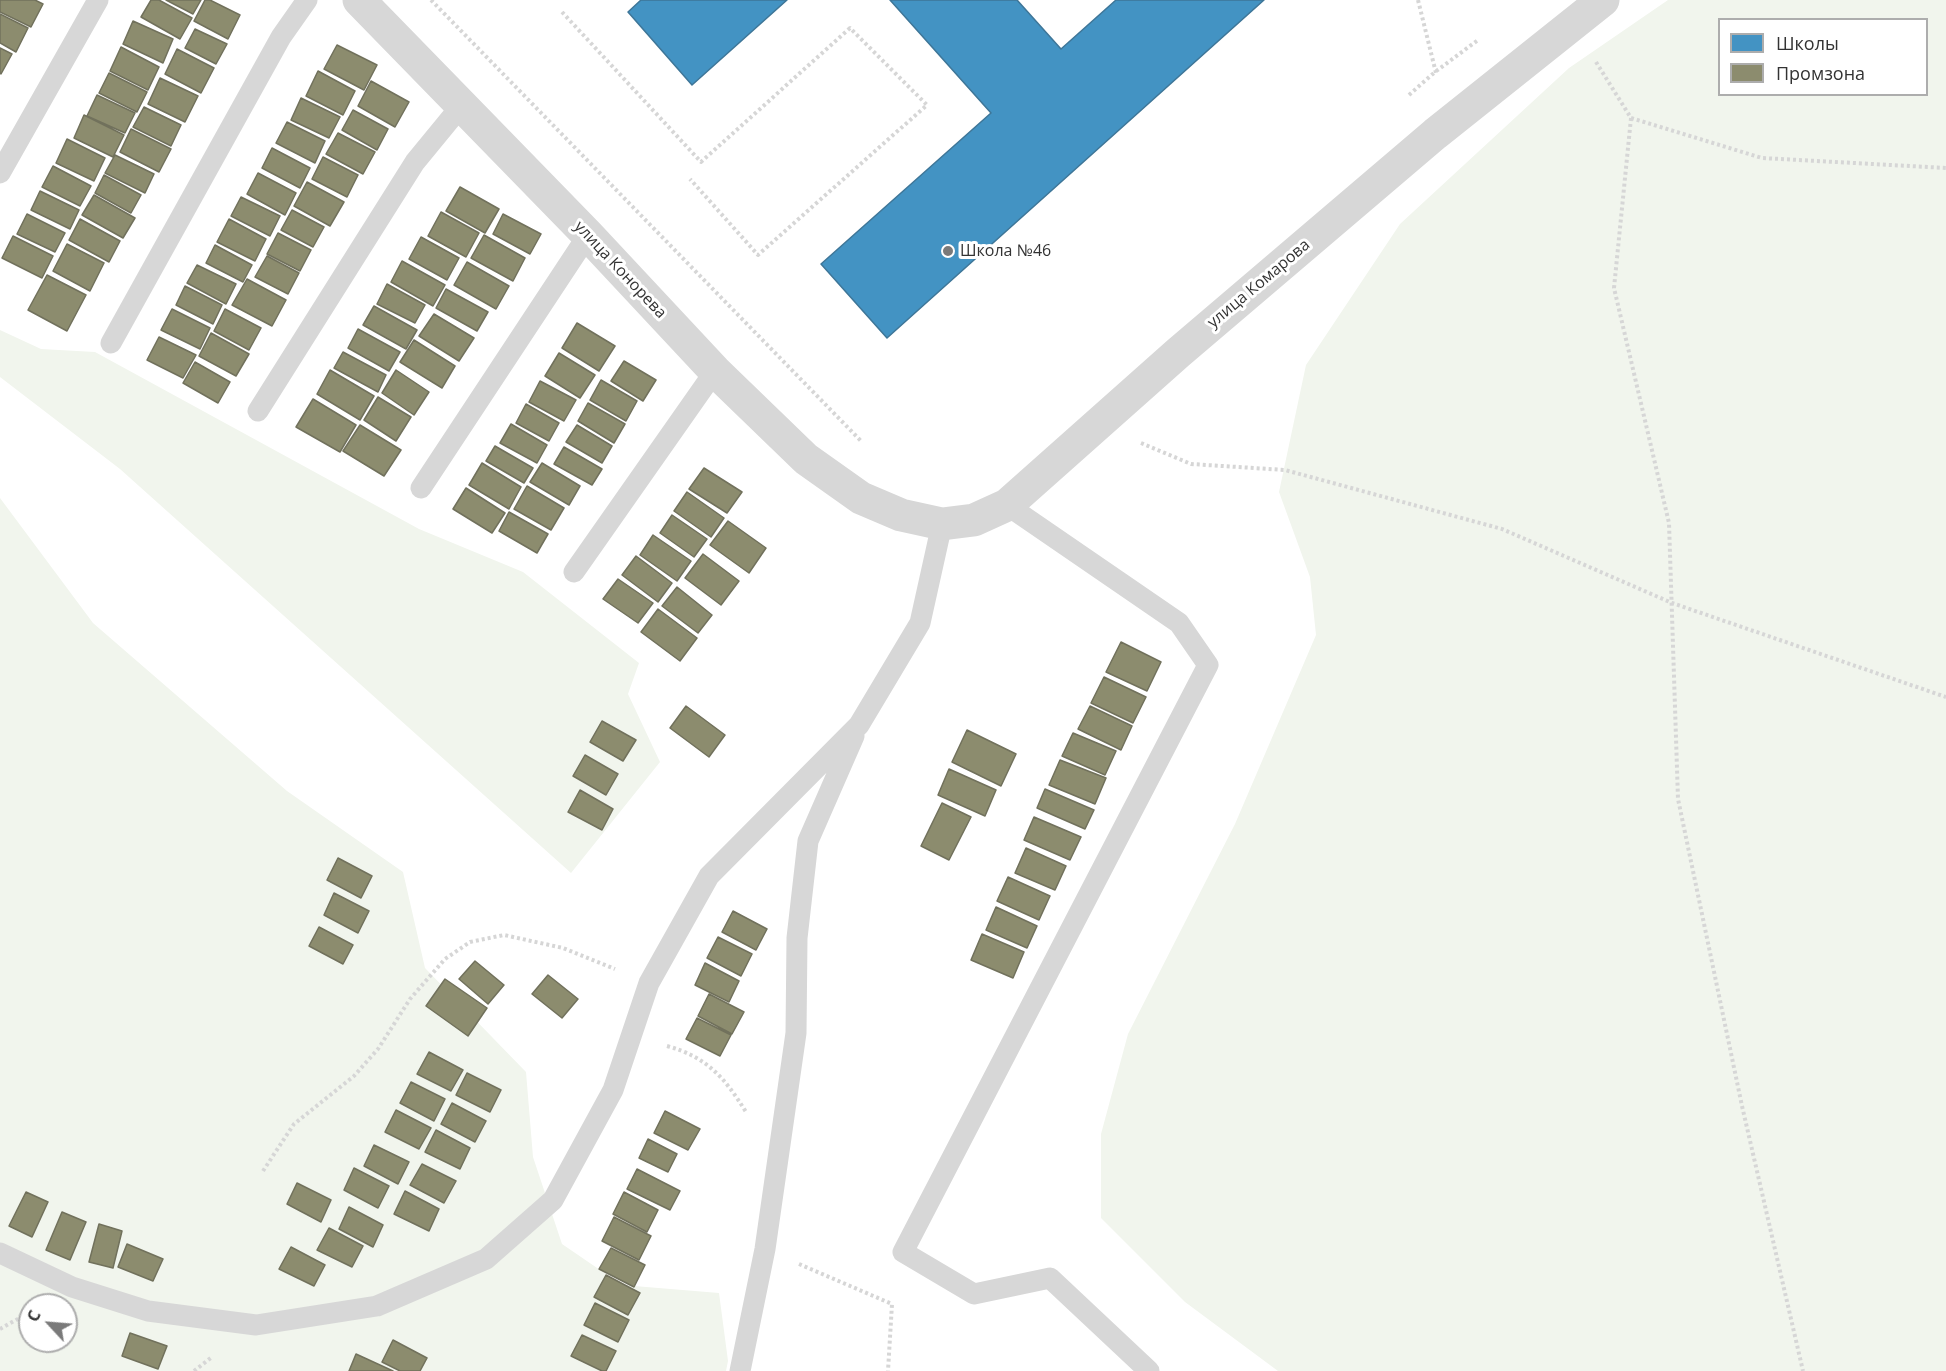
<!DOCTYPE html>
<meta charset="utf-8">
<style>
body{margin:0}
#map{position:relative;width:1946px;height:1371px;overflow:hidden;background:#fff;font-family:"Open Sans",sans-serif}
canvas{display:block}
.legend{position:absolute;left:1718px;top:18px;width:210px;height:78px;box-sizing:border-box;background:#fff;border:2px solid #adadad;margin:0;padding:8px 10px;list-style:none;font-size:18px;color:#333}
.legend li{display:flex;align-items:center;gap:12px;height:30px}
.legend b{width:30px;border:2px solid #adadad}
.north{position:absolute;left:18px;top:1293px;width:60px;height:60px;box-sizing:border-box;background:#fff;border:2px solid #adadad;border-radius:50%;rotate:296deg;font-size:16px;font-weight:700;line-height:24px;text-align:center;color:#333}
.north::after{content:'';display:block;margin:auto;width:21px;height:27px;background:#7a7a7a;clip-path:polygon(50% 0,100% 100%,50% 72%,0 100%)}
</style>
<div id="map">
<canvas width="1946" height="1371"></canvas>
<ul class="legend">
<li><b style="height:16px;background:#4393c3"></b>Школы</li>
<li><b style="height:16px;background:#8c8c6e"></b>Промзона</li>
</ul>
<div class="north">С</div>
</div>
<script>
const ctx = document.querySelector('canvas').getContext('2d');
ctx.lineJoin = 'round';
function paint(path, color) { ctx.fillStyle = color; ctx.fill(path, 'evenodd'); }
function strokePath(path, color, width, dash) { ctx.strokeStyle = color; ctx.lineWidth = width; ctx.lineCap = dash ? 'butt' : 'round'; ctx.setLineDash(dash || []); ctx.stroke(path); }
function drawText(font, color, halo, rows, align = 'center') {
  ctx.font = font + ' "Open Sans",sans-serif'; ctx.lineWidth = 6; ctx.setLineDash([]); ctx.textBaseline = 'middle'; ctx.strokeStyle = halo; ctx.fillStyle = color; for (const [text, x, y, turn = 0] of rows) {
    ctx.save(); ctx.translate(x, y); ctx.rotate((+turn || 0) * Math.PI / 180); ctx.textAlign = isNaN(turn) ? turn : align; if (halo) ctx.strokeText(text, 0, 0); ctx.fillText(text, 0, 0); ctx.restore();
  }
}
paint(new Path2D(`
 M1668,0H1946V1371H1278L1185,1302L1101,1218V1134L1128,1034L1235,824L1316,635L1310,577L1279,492L1306,365L1400,224L1569,68ZM1720,20H1926V94H1720Z
 M0,330L41,349L95,352L419,529L523,572L639,663L628,694L660,762L571,873L120,469L0,377Z
 M0,498L93,623L287,791L403,872L425,968L526,1072L533,1157L562,1244L622,1285L719,1293L728,1361L726,1371H0ZM30,1305H66V1341H30Z`), '#f1f5ed');
const schools = new Path2D(`
 M641,0H787L692,85L628,12Z
 M890,0H1017L1061,49L1116,0H1264L887,338L821,264L991,113Z`);
paint(schools, '#4393c3');
strokePath(schools, '#3e7698', 1.5);
const industry = new Path2D(`
 M0,0H35L43,4L31,27L0,12Z
 M151,0H159L192,18L180,39L141,17Z
 M166,0H201L193,14Z
 M205,0H210L240,15L228,39L194,21Z
 M0,14L28,28L16,52L0,43Z
 M133,21L173,39L163,63L123,44Z
 M195,29L227,44L216,64L185,48Z
 M337,45L377,65L364,90L324,69Z
 M121,47L159,67L148,90L110,71Z
 M0,48L12,54L1,74L0,73Z
 M177,49L214,68L201,93L165,74Z
 M318,71L355,91L343,115L306,96Z
 M109,73L147,92L137,112L99,93Z
 M160,78L198,96L185,122L148,104Z
 M371,81L409,102L395,127L358,106Z
 M97,95L135,113L125,133L87,116Z
 M301,98L340,117L329,138L291,120Z
 M144,107L181,125L171,146L133,127Z
 M353,110L388,129L377,150L342,130Z
 M84,115L124,135L113,157L74,138Z
 M287,122L325,141L315,163L276,143Z
 M131,129L171,149L159,172L120,152Z
 M338,133L375,152L363,174L326,154Z
 M67,139L105,158L94,181L56,163Z
 M272,148L310,168L300,188L262,168Z
 M115,155L154,174L145,193L105,173Z
 M323,157L358,175L347,197L312,179Z
 M53,166L91,186L80,206L42,187Z
 M258,173L296,193L285,215L247,194Z
 M104,175L141,195L131,213L95,193Z
 M307,182L344,202L330,226L294,206Z
 M460,187L499,209L485,233L446,211Z
 M40,191L79,210L70,229L31,210Z
 M94,195L135,218L123,238L82,215Z
 M241,197L280,216L270,236L231,216Z
 M292,210L324,227L313,247L281,230Z
 M441,212L479,233L466,257L428,236Z
 M27,214L65,233L55,252L17,234Z
 M503,214L541,234L530,254L493,234Z
 M80,219L120,241L109,262L69,240Z
 M229,219L266,239L255,261L217,242Z
 M278,233L311,250L300,271L267,254Z
 M484,235L525,258L513,281L471,258Z
 M13,236L53,256L42,278L2,258Z
 M421,237L459,258L447,280L409,259Z
 M67,244L104,263L90,291L53,271Z
 M215,245L252,265L243,282L206,263Z
 M267,256L299,273L288,294L255,277Z
 M402,261L445,285L433,306L391,282Z
 M467,262L509,286L496,309L454,285Z
 M197,265L236,284L226,304L187,283Z
 M47,275L86,295L67,331L28,310Z
 M247,279L286,300L272,326L232,305Z
 M387,284L425,305L415,323L377,304Z
 M185,286L222,305L213,324L176,305Z
 M446,289L488,312L477,331L436,308Z
 M374,306L417,330L406,349L363,325Z
 M172,309L210,328L200,349L161,330Z
 M225,309L261,328L249,350L214,331Z
 M434,314L474,338L459,361L419,336Z
 M577,323L615,346L599,371L562,348Z
 M358,329L400,352L389,371L348,348Z
 M211,333L249,354L236,376L199,356Z
 M159,337L196,355L183,378L147,360Z
 M414,340L455,366L442,388L400,362Z
 M343,352L386,375L378,392L334,368Z
 M559,353L595,375L580,398L545,376Z
 M624,361L656,380L643,401L611,381Z
 M195,362L230,382L218,403L183,383Z
 M330,370L374,396L360,420L317,394Z
 M396,370L429,392L414,415L382,393Z
 M601,380L637,401L626,421L590,400Z
 M540,381L576,400L564,421L529,402Z
 M378,397L411,417L396,441L364,420Z
 M313,399L356,425L340,452L296,427Z
 M588,403L625,424L614,443L578,421Z
 M526,404L559,423L549,441L516,423Z
 M511,424L547,445L537,463L500,443Z
 M360,425L401,450L384,476L343,451Z
 M577,425L612,446L602,463L566,442Z
 M495,446L533,468L524,483L486,461Z
 M564,447L602,469L592,485L554,464Z
 M482,463L521,487L509,509L469,485Z
 M542,463L580,486L569,505L530,482Z
 M704,468L742,492L727,513L689,489Z
 M527,486L564,508L551,530L514,509Z
 M466,488L505,513L492,533L453,509Z
 M687,492L724,518L711,537L674,511Z
 M509,512L548,534L537,553L499,531Z
 M672,515L707,539L694,557L660,533Z
 M728,521L766,548L749,573L710,545Z
 M653,535L691,561L677,581L640,555Z
 M703,554L739,581L721,605L685,578Z
 M636,556L672,583L658,602L622,575Z
 M618,579L653,603L638,623L603,599Z
 M677,587L712,615L698,633L662,606Z
 M658,609L697,638L680,661L641,632Z
 M1121,642L1161,662L1147,691L1106,672Z
 M1104,677L1146,697L1133,723L1091,703Z
 M686,706L725,735L709,757L670,728Z
 M1090,706L1132,726L1121,750L1078,729Z
 M602,721L636,740L623,761L590,742Z
 M967,730L1016,754L1001,786L952,762Z
 M1073,733L1116,751L1105,775L1062,756Z
 M585,755L618,774L606,795L573,776Z
 M1060,760L1106,778L1095,804L1049,785Z
 M949,769L996,790L985,816L938,795Z
 M1045,789L1094,810L1085,829L1037,808Z
 M580,790L613,809L602,830L568,812Z
 M942,803L971,817L949,860L921,846Z
 M1034,817L1081,837L1070,860L1024,840Z
 M1026,848L1066,866L1055,890L1015,873Z
 M338,858L372,876L361,898L327,880Z
 M1008,877L1050,896L1039,920L997,901Z
 M334,893L369,911L358,933L324,915Z
 M996,907L1037,926L1027,948L986,930Z
 M733,911L767,929L756,950L722,932Z
 M319,927L353,945L343,964L309,946Z
 M982,934L1024,952L1013,978L971,960Z
 M718,937L752,954L741,976L707,958Z
 M475,961L504,985L488,1004L459,979Z
 M705,963L739,981L729,1002L695,985Z
 M548,975L578,999L562,1018L532,994Z
 M445,979L487,1008L468,1036L426,1006Z
 M709,994L744,1012L732,1034L698,1016Z
 M697,1018L731,1035L720,1056L686,1039Z
 M429,1052L463,1070L451,1091L417,1074Z
 M467,1073L501,1090L490,1112L456,1095Z
 M411,1082L445,1099L434,1121L400,1103Z
 M452,1103L486,1121L475,1142L441,1124Z
 M396,1110L431,1128L419,1149L385,1132Z
 M665,1111L700,1129L688,1150L654,1133Z
 M436,1130L470,1148L460,1169L425,1152Z
 M648,1139L677,1154L668,1172L639,1158Z
 M374,1145L409,1162L398,1184L364,1166Z
 M422,1164L456,1181L444,1203L410,1185Z
 M354,1168L389,1186L378,1208L344,1190Z
 M637,1169L680,1191L670,1210L627,1189Z
 M297,1183L331,1200L321,1222L287,1204Z
 M405,1191L439,1209L429,1231L394,1214Z
 M26,1192L48,1202L32,1237L9,1226Z
 M624,1192L658,1210L647,1232L613,1214Z
 M349,1207L383,1225L373,1247L339,1229Z
 M62,1212L86,1222L70,1260L46,1250Z
 M614,1217L651,1236L639,1260L602,1241Z
 M99,1224L122,1231L113,1268L89,1262Z
 M329,1228L363,1246L352,1267L317,1250Z
 M127,1244L163,1259L153,1281L118,1267Z
 M291,1247L325,1265L314,1286L279,1269Z
 M611,1248L645,1265L634,1287L599,1269Z
 M606,1275L640,1293L628,1315L594,1297Z
 M595,1303L629,1320L618,1342L584,1325Z
 M130,1333L167,1346L158,1369L122,1356Z
 M582,1335L616,1351L606,1371H602L571,1356Z
 M393,1340L427,1358L420,1371H400L382,1362Z
 M356,1354L393,1371H349Z`);
paint(industry, '#8c8c6e');
strokePath(industry, '#71715c', 1.5);
strokePath(new Path2D(`
 M431,0L862,442
 M1418,0L1436,73
 M562,12L701,162L850,28L927,105L758,255L690,179
 M1596,62L1631,118L1614,288L1669,523L1678,799L1742,1106L1803,1371
 M1409,95L1435,72L1478,40
 M1631,118L1762,158L1946,168
 M1141,443L1191,464L1285,470L1502,529L1672,603L1946,697
 M667,1046C707,1057 725,1078 746,1112
 M263,1171L294,1124L354,1076L378,1049L410,999L445,959L470,942L504,935L563,948L615,969
 M799,1264L892,1304L888,1371
 M0,1329L30,1312
 M194,1371L212,1357`), '#d6d6d6', 4, [3, 3]);
strokePath(new Path2D(`
 M0,173L98,0
 M111,343L281,37L307,0
 M258,411L415,162L461,106
 M421,488L588,235
 M1007,505L1179,623L1208,665L903,1252L974,1294L1050,1278L1149,1371
 M574,572L715,371
 M0,1253L72,1287L148,1311L256,1325L377,1306L486,1259L553,1200L613,1090L649,983L709,876L859,725L920,623L942,524
 M740,1371L765,1249L796,1033L797,938L808,841L854,736`), '#d7d7d7', 21);
strokePath(new Path2D(`
 M359,0L588,235L715,371L806,459L861,498L901,515L942,524L974,520L1007,505L1178,353L1435,134L1603,0`), '#d7d7d7', 33);
for (const [x, y, r, color] of [
 [948,251,6,"#7a7a7a"]
]) { const dot = new Path2D(); dot.arc(x, y, r, 0, 2 * Math.PI); ctx.fillStyle = color; ctx.fill(dot); strokePath(dot, '#fff', 2); }
drawText('16px', '#333', '#fff', [
 ["Школа №46",960,251]
], 'left');
drawText('16px', '#333', '#fff', [
 ["улица Конорева",620,270,47],
 ["улица Комарова",1259,284,-40]
]);
</script>
